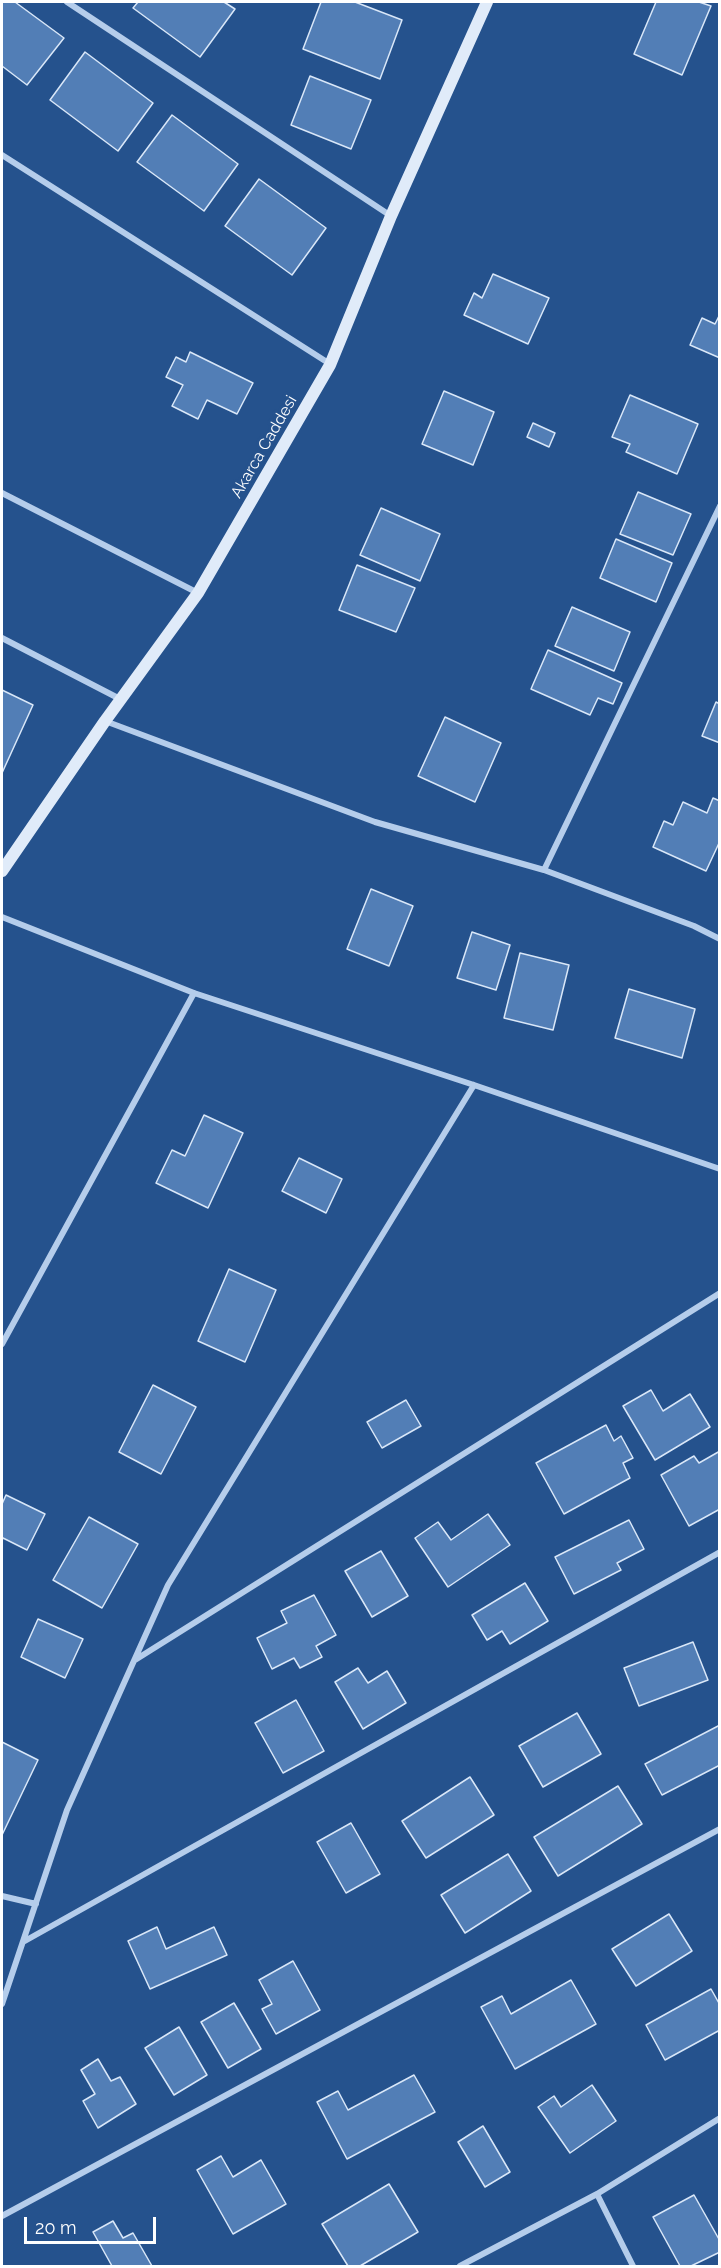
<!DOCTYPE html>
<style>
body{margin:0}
#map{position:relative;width:721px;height:2268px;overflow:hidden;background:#25528d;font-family:Raleway,sans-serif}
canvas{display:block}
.frame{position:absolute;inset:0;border:3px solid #fff;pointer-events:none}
.scale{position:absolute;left:24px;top:2217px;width:132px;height:27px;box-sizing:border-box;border:3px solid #fff;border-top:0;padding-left:8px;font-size:18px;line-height:21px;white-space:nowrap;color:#fff;-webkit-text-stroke:4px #25528d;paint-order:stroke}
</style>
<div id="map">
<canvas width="721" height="2268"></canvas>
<div class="frame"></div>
<div class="scale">20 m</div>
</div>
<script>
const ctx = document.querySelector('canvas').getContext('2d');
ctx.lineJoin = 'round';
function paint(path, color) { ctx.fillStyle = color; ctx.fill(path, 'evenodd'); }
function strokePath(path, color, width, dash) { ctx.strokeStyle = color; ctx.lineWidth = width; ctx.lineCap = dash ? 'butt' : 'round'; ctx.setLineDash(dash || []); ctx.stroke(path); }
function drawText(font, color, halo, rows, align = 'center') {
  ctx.font = font + ' Raleway,sans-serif'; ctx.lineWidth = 6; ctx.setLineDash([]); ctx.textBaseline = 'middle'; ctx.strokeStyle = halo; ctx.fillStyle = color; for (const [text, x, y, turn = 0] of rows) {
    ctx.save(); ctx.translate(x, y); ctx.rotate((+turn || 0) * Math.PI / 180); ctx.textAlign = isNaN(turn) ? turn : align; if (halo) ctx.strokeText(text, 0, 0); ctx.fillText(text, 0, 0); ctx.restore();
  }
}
const building = new Path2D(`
 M2,2H15L64,38L27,85L2,66Z
 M138,2H224L235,9L200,57L133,8Z
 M321,2H355L402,20L380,79L303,49Z
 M656,2H699L711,6L682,75L634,54Z
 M85,52L153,103L118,151L50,100Z
 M310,76L371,100L351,149L291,125Z
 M172,115L238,164L204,211L137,162Z
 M259,179L326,228L292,275L225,226Z
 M493,274L549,298L528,344L464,315L474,293L482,298Z
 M720,314V358L690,345L702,318L715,324Z
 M190,352L253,383L237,414L207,400L198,419L172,406L183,385L166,377L176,357L186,362Z
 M444,391L494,412L473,465L422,444Z
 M630,395L698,424L677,474L626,452L630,444L612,437Z
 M533,423L555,433L549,447L527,437Z
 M638,492L691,514L673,555L620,534Z
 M381,508L440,534L420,581L360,555Z
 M616,539L672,563L656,602L600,578Z
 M357,565L415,588L396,632L339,610Z
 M572,607L630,632L614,671L555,646Z
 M548,650L622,683L613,704L598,698L590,715L531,689Z
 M2,690L33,705L2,773Z
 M716,702L720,704V743L702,736Z
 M445,717L501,743L475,802L418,776Z
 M713,798L720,801V841L706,871L653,847L664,821L673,825L683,802L707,813Z
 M371,889L413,906L389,966L347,949Z
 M472,932L510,945L496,990L457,978Z
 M520,953L569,965L553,1030L504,1018Z
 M629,989L695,1009L682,1058L615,1038Z
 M204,1115L243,1133L208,1208L156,1183L172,1150L185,1156Z
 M299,1158L342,1179L326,1213L282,1191Z
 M229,1269L276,1290L245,1362L198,1341Z
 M153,1385L196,1407L161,1474L119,1452Z
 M651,1390L663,1411L690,1394L710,1427L655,1460L623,1406Z
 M406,1400L421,1426L382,1448L367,1422Z
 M606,1425L614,1441L621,1436L633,1458L623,1463L630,1478L564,1514L536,1463Z
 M720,1451V1509L689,1526L661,1475L694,1456L699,1463Z
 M6,1495L45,1514L27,1550L3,1538L2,1540V1504Z
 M488,1514L510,1545L448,1587L415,1538L438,1522L451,1540Z
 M89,1517L138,1544L102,1608L53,1580Z
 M629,1520L644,1549L617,1563L621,1570L574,1594L555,1557Z
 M381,1551L408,1596L372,1617L345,1571Z
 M525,1583L548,1621L510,1644L502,1631L487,1640L472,1615Z
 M314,1595L336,1635L316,1646L322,1657L300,1668L294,1658L272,1669L257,1638L287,1623L281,1611Z
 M38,1619L83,1639L65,1678L21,1657Z
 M693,1642L708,1680L639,1706L624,1668Z
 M358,1668L368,1683L387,1671L406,1703L363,1729L335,1682Z
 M296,1700L324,1751L283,1773L255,1723Z
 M577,1713L601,1754L543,1787L519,1746Z
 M720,1725V1765L662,1795L645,1764Z
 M2,1742L38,1760L2,1835Z
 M470,1777L494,1815L426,1858L402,1821Z
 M618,1786L642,1824L558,1876L534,1837Z
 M351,1823L380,1874L346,1893L317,1842Z
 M508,1854L531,1891L465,1933L441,1895Z
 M669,1914L692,1951L636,1986L612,1949Z
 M157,1927L166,1949L214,1927L227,1955L150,1989L128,1941Z
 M293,1961L320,2010L276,2034L262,2009L272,2004L259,1980Z
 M571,1980L596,2024L515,2069L481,2007L502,1996L511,2014Z
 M711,1989L720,2005V2030L665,2060L646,2025Z
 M234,2003L261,2049L228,2068L201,2022Z
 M179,2027L207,2075L174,2095L145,2048Z
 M98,2059L111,2081L120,2077L136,2104L98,2128L83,2101L95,2094L81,2070Z
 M414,2075L435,2112L347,2159L317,2102L338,2091L348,2110Z
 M592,2085L616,2121L570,2153L538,2107L554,2096L561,2107Z
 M483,2126L510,2172L485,2187L458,2142Z
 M221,2156L233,2177L261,2160L286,2204L233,2234L197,2170Z
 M389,2184L418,2232L360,2266H348L322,2224Z
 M694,2195L720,2241V2252L691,2266H680L653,2217Z
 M113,2221L123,2238L133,2233L152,2266H112L93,2232Z`);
paint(building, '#527eb6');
strokePath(building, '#d9e7f8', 1.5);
strokePath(new Path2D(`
 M67,2L391,216
 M2,155L330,364
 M2,493L198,593
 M2,638L120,699
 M105,721L375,822L544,870L694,926L720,939
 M544,870L720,506
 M2,917L194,993L474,1085L720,1169
 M2,1344L194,993
 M135,1660L720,1293
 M2,1896L36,1904
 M23,1942L720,1552
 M2,2004L67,1810L168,1585L474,1085
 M597,2194L633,2266
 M2,2216L720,1829
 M460,2266L597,2194L720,2118`), '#b5cdeb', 6);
strokePath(new Path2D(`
 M2,871L105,721L198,593L330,365L391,216L487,2`), '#e0ebf9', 12);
drawText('16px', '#fff', '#25528d', [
 ["Akarca Caddesi",264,447,-60]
]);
</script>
